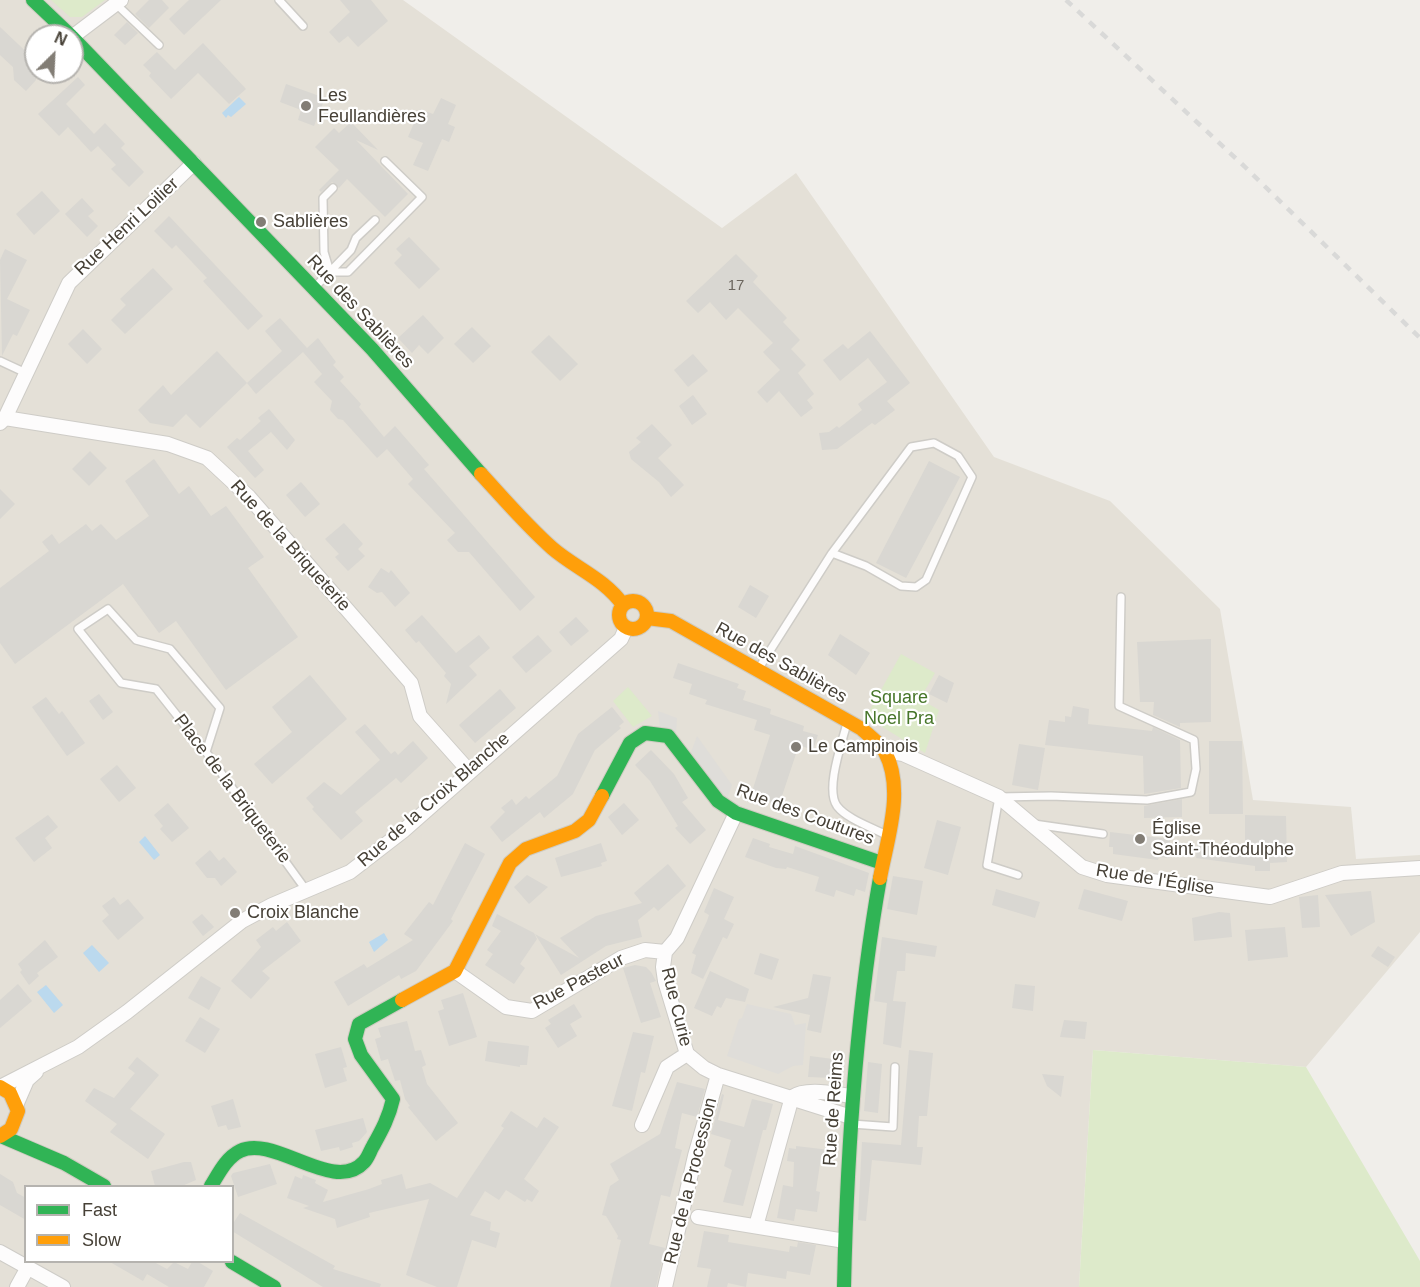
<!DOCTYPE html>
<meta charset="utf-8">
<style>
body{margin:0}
#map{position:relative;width:1420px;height:1287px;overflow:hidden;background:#f0eeea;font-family:Helvetica,sans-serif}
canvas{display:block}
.legend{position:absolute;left:24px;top:1185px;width:210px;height:78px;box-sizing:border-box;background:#fff;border:2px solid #b5b3af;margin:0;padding:8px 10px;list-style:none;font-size:18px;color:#464036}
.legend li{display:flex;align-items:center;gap:12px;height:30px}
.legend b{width:30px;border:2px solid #b5b3af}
.north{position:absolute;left:24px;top:24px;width:60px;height:60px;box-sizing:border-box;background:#fff;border:2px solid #b5b3af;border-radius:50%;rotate:24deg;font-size:16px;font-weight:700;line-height:24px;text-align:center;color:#464036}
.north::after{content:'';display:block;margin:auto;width:21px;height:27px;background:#827d75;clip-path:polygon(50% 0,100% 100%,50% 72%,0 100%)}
</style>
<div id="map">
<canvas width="1420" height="1287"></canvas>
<ul class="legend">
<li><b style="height:8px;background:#30b455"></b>Fast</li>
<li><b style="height:8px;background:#ff9f0a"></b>Slow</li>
</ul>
<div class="north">N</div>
</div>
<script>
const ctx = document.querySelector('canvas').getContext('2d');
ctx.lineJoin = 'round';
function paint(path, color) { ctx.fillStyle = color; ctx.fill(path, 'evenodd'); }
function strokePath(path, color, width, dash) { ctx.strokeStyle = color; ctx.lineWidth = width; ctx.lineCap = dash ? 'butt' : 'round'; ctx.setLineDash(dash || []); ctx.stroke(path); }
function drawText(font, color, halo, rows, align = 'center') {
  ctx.font = font + ' Helvetica,sans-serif'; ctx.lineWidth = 4.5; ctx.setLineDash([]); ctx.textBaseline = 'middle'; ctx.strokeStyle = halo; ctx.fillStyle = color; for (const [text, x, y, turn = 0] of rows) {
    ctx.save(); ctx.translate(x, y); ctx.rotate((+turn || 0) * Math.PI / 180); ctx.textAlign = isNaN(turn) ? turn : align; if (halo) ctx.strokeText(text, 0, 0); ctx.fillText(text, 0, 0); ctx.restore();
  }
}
paint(new Path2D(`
 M0,0H403L722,228L796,173L994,457L1110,501L1220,609L1253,800L1351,807L1356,859L1420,855V932L1306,1067L1093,1050L1079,1287H0ZM36,36H72V72H36ZM26,1186H232V1262H26Z`), '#e4e0d7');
paint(new Path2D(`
 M51,0H105L82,17H70Z
 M901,654L935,673L920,699L939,710L925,753L866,717Z
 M628,687L652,716L633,727L613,701Z
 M1093,1050L1306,1067L1420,1261V1287H1079Z`), '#ddeaca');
paint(new Path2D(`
 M658,711L677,718L676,736L660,730Z
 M697,736L732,785L726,802L690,755Z
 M747,1004L791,1014L795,1025L806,1023L803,1065L793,1066L778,1074L727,1056L739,1019L742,1018Z`), '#dfddd9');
paint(new Path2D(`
 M239,97L246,104L231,117L228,115L226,118L222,113Z
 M145,836L160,855L154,860L139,842Z
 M384,933L388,940L374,952L369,942Z
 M92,945L109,963L99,972L83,953Z
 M46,985L63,1005L54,1013L37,992Z`), '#bbd9ee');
paint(new Path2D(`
 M149,0H162L169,8L149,28L135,14Z
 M189,0H221L184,35L169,19Z
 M340,0H371L388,21L358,47L348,36L339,43L329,32L350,12Z
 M127,22L138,33L125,45L114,35Z
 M0,27L36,61V80L26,91L14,80L13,67L0,55Z
 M203,43L246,89L229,104L198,73L171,99L149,76L151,73L143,65L157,52L175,70Z
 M78,77L85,85L66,104L94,134L105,123L125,144L121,148L144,172L129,187L111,169L116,165L98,146L91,152L68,127L59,136L38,114Z
 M286,84L325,98L314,126L298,120L301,110L280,102Z
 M441,98L456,105L448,124L455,127L449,142L442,139L428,171L413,165L423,143L408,137L420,109L433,114Z
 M351,122L378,150L356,140L408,194L385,217L347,179L339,188L332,182L321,192L319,190L339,170L315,147L334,128L339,133Z
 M42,191L60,211L34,235L16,214Z
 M82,198L94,211L88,216L98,226L87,237L65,214Z
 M169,216L263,316L248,330L203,281L207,278L176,245L172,249L154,231Z
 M409,237L440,269L419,289L394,263L402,255L396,249Z
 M5,249L27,260L7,299L30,310L17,336L13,334L2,356L0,260Z
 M736,254L758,276L753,282L787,318L783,322L800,340L791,349L806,365L798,373L814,394L807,400L813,408L801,417L779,391L767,403L757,392L780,370L763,352L773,343L738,308L726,320L710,302L698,313L686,301Z
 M153,268L173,289L125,334L111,320L126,305L120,299Z
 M423,315L444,338L428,354L419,345L412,353L398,338Z
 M280,318L307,348L318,338L336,362L333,365L344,377L340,381L361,404L359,407L384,437L395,426L429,465L424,469L535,597L520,611L469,552H458L447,540L455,533L408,484L413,479L387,449L377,458L343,420L338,419L330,410L332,401L314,382L322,374L303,352L256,394L247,383L282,351L265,331Z
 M472,327L491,346L473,363L454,344Z
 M83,329L102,349L87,364L68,344Z
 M870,331L910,383L887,401L895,410L875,425L872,423L837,449L822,450L819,433L829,432L837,426L839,428L862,410L858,404L887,382L868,358L840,381L823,360L843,344L848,349Z
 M549,335L578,364L560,381L531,352Z
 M217,351L247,383L200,428L186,414L173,427L150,423L138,410L163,385L171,395Z
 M693,354L708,371L688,387L674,370Z
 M693,395L707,414L692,425L679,406Z
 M269,409L295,440L287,450L271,432L248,451L264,470L255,478L227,447L237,438L240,440L261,421L258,418Z
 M652,424L672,445L658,458L684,485L671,497L659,482L631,459L629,452L641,442L636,438Z
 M90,451L107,468L89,486L72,469Z
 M154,459L179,494L189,486L211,516L226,506L264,557L248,568L298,637L226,690L176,621L159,633L123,584L15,664L0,643V588L49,551L42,542L52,534L59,544L86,524L92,531L101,524L116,540L149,516L125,481Z
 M929,461L960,477L906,578L876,563Z
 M301,482L320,504L305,517L286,495Z
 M0,489L15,504L0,519Z
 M344,523L363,544L358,549L365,556L348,571L335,557L339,554L325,539Z
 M381,568L389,573L391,570L410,593L395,607L382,592L377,593L368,587Z
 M750,585L769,596L756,618L738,607Z
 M422,615L456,653L479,635L490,648L469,666L477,675L446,704L451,684L444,676L446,673L419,641L416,643L405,630Z
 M576,617L589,631L571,646L559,632Z
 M840,634L870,653L856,675L828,655Z
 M538,635L552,651L526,673L512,657Z
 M1211,639V722L1180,723V727L1153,715L1154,702H1140L1137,642Z
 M678,663L739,684L737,688L746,691L743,700L771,709L770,714L804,726L803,731L818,735L813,750L799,745L779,805L765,801L763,806L749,801L770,735L754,730L757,720L705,704L707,700L689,694L692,684L673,678Z
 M310,675L347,719L272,784L254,764L292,732L272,707Z
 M939,675L954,683L947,703L929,694Z
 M500,689L516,708L475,743L459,725Z
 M99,694L113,712L103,720L89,701Z
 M46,697L59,714L62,711L85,743L67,756L32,707Z
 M1073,706L1089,709L1088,724L1152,731L1153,727L1180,740L1181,788L1144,794L1143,756L1045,745L1049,720L1065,722V716L1071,717Z
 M612,707L624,722L619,726L621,728L595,750L573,794L544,818L540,812L502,842L490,827L505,812L501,808L512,799L516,805L526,796L529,799L557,776L578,734Z
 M365,724L391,754L395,751L398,755L413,741L428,758L401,783L396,778L355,812L363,821L341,840L312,809L314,807L306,798L324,782L341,795L380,760L355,732Z
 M1209,741H1242L1243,814H1209Z
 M1019,744L1045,748L1038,790L1012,785Z
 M651,750L674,774L688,798L682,802L706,830L690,844L675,828L678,826L650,781L635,765Z
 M117,765L136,788L119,802L100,779Z
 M1182,799V817L1144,818V806Z
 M168,803L189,828L172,842L160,829L163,826L154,815Z
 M624,803L639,820L622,835L608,817Z
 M48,815L58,827L45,838L52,848L34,862L15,838Z
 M1245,815L1286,816L1287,862L1270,863V871H1255V866L1196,858L1197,842L1245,848Z
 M937,820L961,827L948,875L924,868Z
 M1110,832L1170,839L1169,858L1159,857L1158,860L1113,854V847H1109Z
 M753,838L770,844L769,847L793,854L795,846L869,873L865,892L856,889L854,896L836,890L834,897L815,891L819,877L787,867L786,869L776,868L745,857Z
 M465,843L485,854L451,919L453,921L416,971L401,979L399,975L348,1006L334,982L364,964L367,968L413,940L404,934L429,902L433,905Z
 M601,843L607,861L601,863L602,866L561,877L555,858Z
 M210,850L219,861L224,857L237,872L221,886L215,878H207L195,863Z
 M668,864L686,886L658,911L654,907L638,920L642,937L606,946L561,975L535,934L579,958L560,938L596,916L642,903L634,893Z
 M527,875L548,887L529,904L514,887Z
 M893,876L923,881L917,915L887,909Z
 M714,888L734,897L724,919L734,924L727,939L723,937L703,979L691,973L696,955L692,953L707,921L709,915L704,912Z
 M996,889L1040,902L1035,918L992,905Z
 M1084,889L1128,901L1122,921L1078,909Z
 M1371,891L1375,922L1351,936L1325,895Z
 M1318,895L1320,927L1302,928L1299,897Z
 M114,897L120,905L128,899L144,918L118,940L102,921L109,915L102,906Z
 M1219,912L1230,913L1232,937L1194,941L1192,918Z
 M202,914L214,927L203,936L192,922Z
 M497,914L534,933L537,939L520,964L525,968L514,984L485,965L493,954L487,950L501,931L492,926Z
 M287,922L301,941L262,971L270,978L251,999L231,981L261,947L256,940L273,927L276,931Z
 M1285,927L1288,957L1248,961L1245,930Z
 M882,937L937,946L935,957L906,953L905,971H897L893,1001L906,1002L901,1048L883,1044L887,1003L874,1001Z
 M45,940L58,957L37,973L39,976L29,985L20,972L22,970L18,964Z
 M1378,946L1395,957L1388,967L1371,956Z
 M760,953L779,959L772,980L754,974Z
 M635,965L646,967L651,972L656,981L650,983L661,1017L641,1023L623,968Z
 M710,971L749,989L745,1002L726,998L721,1008L717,1006L712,1016L694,1008Z
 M813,974L831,977L821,1033L807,1030L810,1015L773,1007L808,998Z
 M201,976L221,988L209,1010L188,998Z
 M18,984L32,1001L0,1028V1000Z
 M1015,984L1035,986L1033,1011L1012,1008Z
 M463,993L477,1037L449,1046L438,1011L444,1009L441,1000Z
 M574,1004L582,1017L570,1024L577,1036L558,1048L545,1028L551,1024L548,1020Z
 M200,1017L220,1029L205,1053L185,1041Z
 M1064,1020L1087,1022L1085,1039L1060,1037Z
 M407,1021L415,1051L421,1050L426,1065L422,1067L427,1084L458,1123L436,1141L408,1107L410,1106L405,1099L400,1080L395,1081L388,1059L381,1061L375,1039L381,1037L378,1028Z
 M633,1032L654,1036L645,1073L641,1072L632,1111L612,1106Z
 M488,1041L529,1046L527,1065H520V1067L485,1061Z
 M341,1047L347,1067L343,1068L347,1081L325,1088L315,1054Z
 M909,1050L933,1053L927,1116H919L917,1147H923L921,1165L872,1160L866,1221L858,1220L862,1142L901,1145Z
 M810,1056L833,1059L832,1078L808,1077Z
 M137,1057L159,1075L130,1109L165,1134L148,1159L110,1132L117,1124L85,1101L94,1088L114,1098L135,1073L128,1068Z
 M868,1062L882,1064L878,1113L864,1111Z
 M1042,1074L1064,1076L1061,1097L1047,1086Z
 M677,1082L705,1089L697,1117L682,1113L675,1148L682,1150L670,1197L661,1195L649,1244L665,1248L656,1287H610L621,1240L617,1239L618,1236L606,1216L602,1215L610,1186L619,1180L610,1164L660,1134Z
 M722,1094L724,1095L718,1120L744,1127L752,1099L773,1104L766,1130H763L743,1206L723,1202L732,1170L724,1166L731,1140L711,1134Z
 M233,1099L241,1127L228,1130L226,1125L218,1127L211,1106Z
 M511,1111L537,1128L544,1117L559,1127L524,1179L539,1191L532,1202L527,1199L525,1202L506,1190L499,1200L485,1191L470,1215L491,1222L490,1230L500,1233L496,1248L472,1240L457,1287H437L406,1275L429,1199L369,1213L370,1217L337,1228L335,1219L303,1208L309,1206L287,1198L295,1176L302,1179L303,1175L316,1180L315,1183L328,1190L323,1202L369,1189L382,1184L381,1180L402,1174L406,1189L430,1183L457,1198L504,1128L501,1126Z
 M363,1118L367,1132L359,1141L352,1143L353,1147L340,1151L339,1147L321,1151L315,1130Z
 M796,1146L830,1150L828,1165L820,1164L816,1191L820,1192L817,1212L796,1209L794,1221L777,1218L783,1185L793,1187L794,1162L787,1161L789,1148L796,1149Z
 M184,1162H191L196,1180L182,1186H155L151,1171Z
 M270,1164L277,1184L238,1197L231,1176L233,1173Z
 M0,1174L13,1182L17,1193L26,1198V1220L0,1205Z
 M240,1213L335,1266L333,1269L381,1284L380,1287H323L232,1231V1225Z
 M704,1231L729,1235L728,1242L789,1252L790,1246L797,1247L798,1242L816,1245L810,1275L787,1271L786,1279L748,1273L746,1287L728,1283L727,1287H707L711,1269L697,1267Z
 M110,1262H154L167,1269L174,1262L188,1269L192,1262H198L213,1271L204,1287H169L147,1274L143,1281Z`), '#d9d7d2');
const lane = new Path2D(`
 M279,0L303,26
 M116,4L159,45
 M330,272H348L422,197L385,161
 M330,272L324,252L323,198L333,188
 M315,287L351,250L356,238L375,220
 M0,361L26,373
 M759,668L832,553L911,447L934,443L958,456L972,477L926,580L916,587L901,586L866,566L832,553
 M847,723C842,743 825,789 837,806C847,819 871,827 886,835
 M206,752L220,708L170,649L136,640L108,609L78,629L121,683L156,689L206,752L306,890
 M1034,824L1103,834
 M1018,875L987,865L999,797L1051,796L1147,800L1191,792L1196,769L1194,740L1119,706L1121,597
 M852,1124L893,1127L895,1067`);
const street = new Path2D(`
 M72,37L121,0
 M5,418L168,444L207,458L249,497L411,683L420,716L469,771
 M0,423L5,418L69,283L194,163
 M885,751L903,754L999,797L1082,867L1107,875L1270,897L1342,873L1420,868
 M665,952L663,967L665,981L687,1054L704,1068L718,1075L851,1117
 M665,952L677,938L736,813
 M455,971L506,1007L532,1011L621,958L645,950L665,952
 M0,1087L78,1047L127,1012L242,921L272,905L350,872L403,831L621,639L626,628
 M792,1097C807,1087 835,1094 852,1096
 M17,1103L27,1080L36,1072
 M642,1125L667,1067L687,1054
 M698,1217L845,1241
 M756,1226L792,1097
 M0,1252L63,1287
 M17,1287L28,1267
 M665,1287L695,1156L718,1075`);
const fast = new Path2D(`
 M33,0L71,36
 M72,37L372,349L481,474
 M602,796L630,743L645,733L668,736L718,801L736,813L882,863
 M1,1136L64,1163L104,1186
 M211,1186C219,1173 226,1158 240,1151C274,1134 334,1195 364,1162C368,1158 370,1151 373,1146C382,1130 389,1117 393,1099L361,1055L355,1039L359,1024L402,1000
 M232,1262L274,1287
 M844,1287C847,1150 856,1013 880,878`);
const slow = new Path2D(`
 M481,474C504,499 526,525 552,548C575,568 605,579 623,605
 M619 615a14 14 0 1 1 28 0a14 14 0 1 1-28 0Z
 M647,618L671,621L862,729C869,736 881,744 885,752C905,790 887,839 880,878
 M402,1000L455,971L510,863L526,849L575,831L589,820L602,796
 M0,1087L10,1093L18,1111L11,1129L0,1136`);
strokePath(lane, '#ceccc7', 10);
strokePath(street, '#ceccc7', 16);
strokePath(fast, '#cfcbc1', 16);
strokePath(slow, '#cfcbc1', 16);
strokePath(lane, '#fdfcfc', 7);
strokePath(street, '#fdfcfc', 14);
strokePath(fast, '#30b455', 14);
strokePath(slow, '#ff9f0a', 14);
strokePath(new Path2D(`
 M1066,0L1244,166L1420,338`), '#d9d9d8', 4.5, [8, 8]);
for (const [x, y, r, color] of [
 [306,106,6,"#827d75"],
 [261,222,6,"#827d75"],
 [796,747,6,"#827d75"],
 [1140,839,6,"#827d75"],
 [235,913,6,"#827d75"]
]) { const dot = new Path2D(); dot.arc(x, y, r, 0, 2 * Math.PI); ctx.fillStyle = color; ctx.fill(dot); strokePath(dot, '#fff', 2); }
drawText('15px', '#6c665e', null, [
 ["17",736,286]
]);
drawText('18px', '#464036', '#fff', [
 ["Les",318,96],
 ["Feullandières",318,117],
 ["Sablières",273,222],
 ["Le Campinois",808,747],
 ["Église",1152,829],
 ["Saint-Théodulphe",1152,850],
 ["Croix Blanche",247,913]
], 'left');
drawText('18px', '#464036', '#fff', [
 ["Rue Henri Loilier",127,227,-43],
 ["Rue des Sablières",360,312,47],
 ["Rue de la Briqueterie",290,546,48],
 ["Rue des Sablières",781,663,29],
 ["Place de la Briqueterie",232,789,53],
 ["Rue de la Croix Blanche",434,800,-41],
 ["Rue des Coutures",805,815,20],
 ["Rue de l'Église",1155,880,9],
 ["Rue Pasteur",579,982,-28],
 ["Rue Curie",676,1007,76],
 ["Rue de Reims",834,1109,-86],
 ["Rue de la Procession",691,1181,-76]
]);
drawText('18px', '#47762a', '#fff', [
 ["Square",899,698],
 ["Noel Pra",899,719]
]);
</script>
